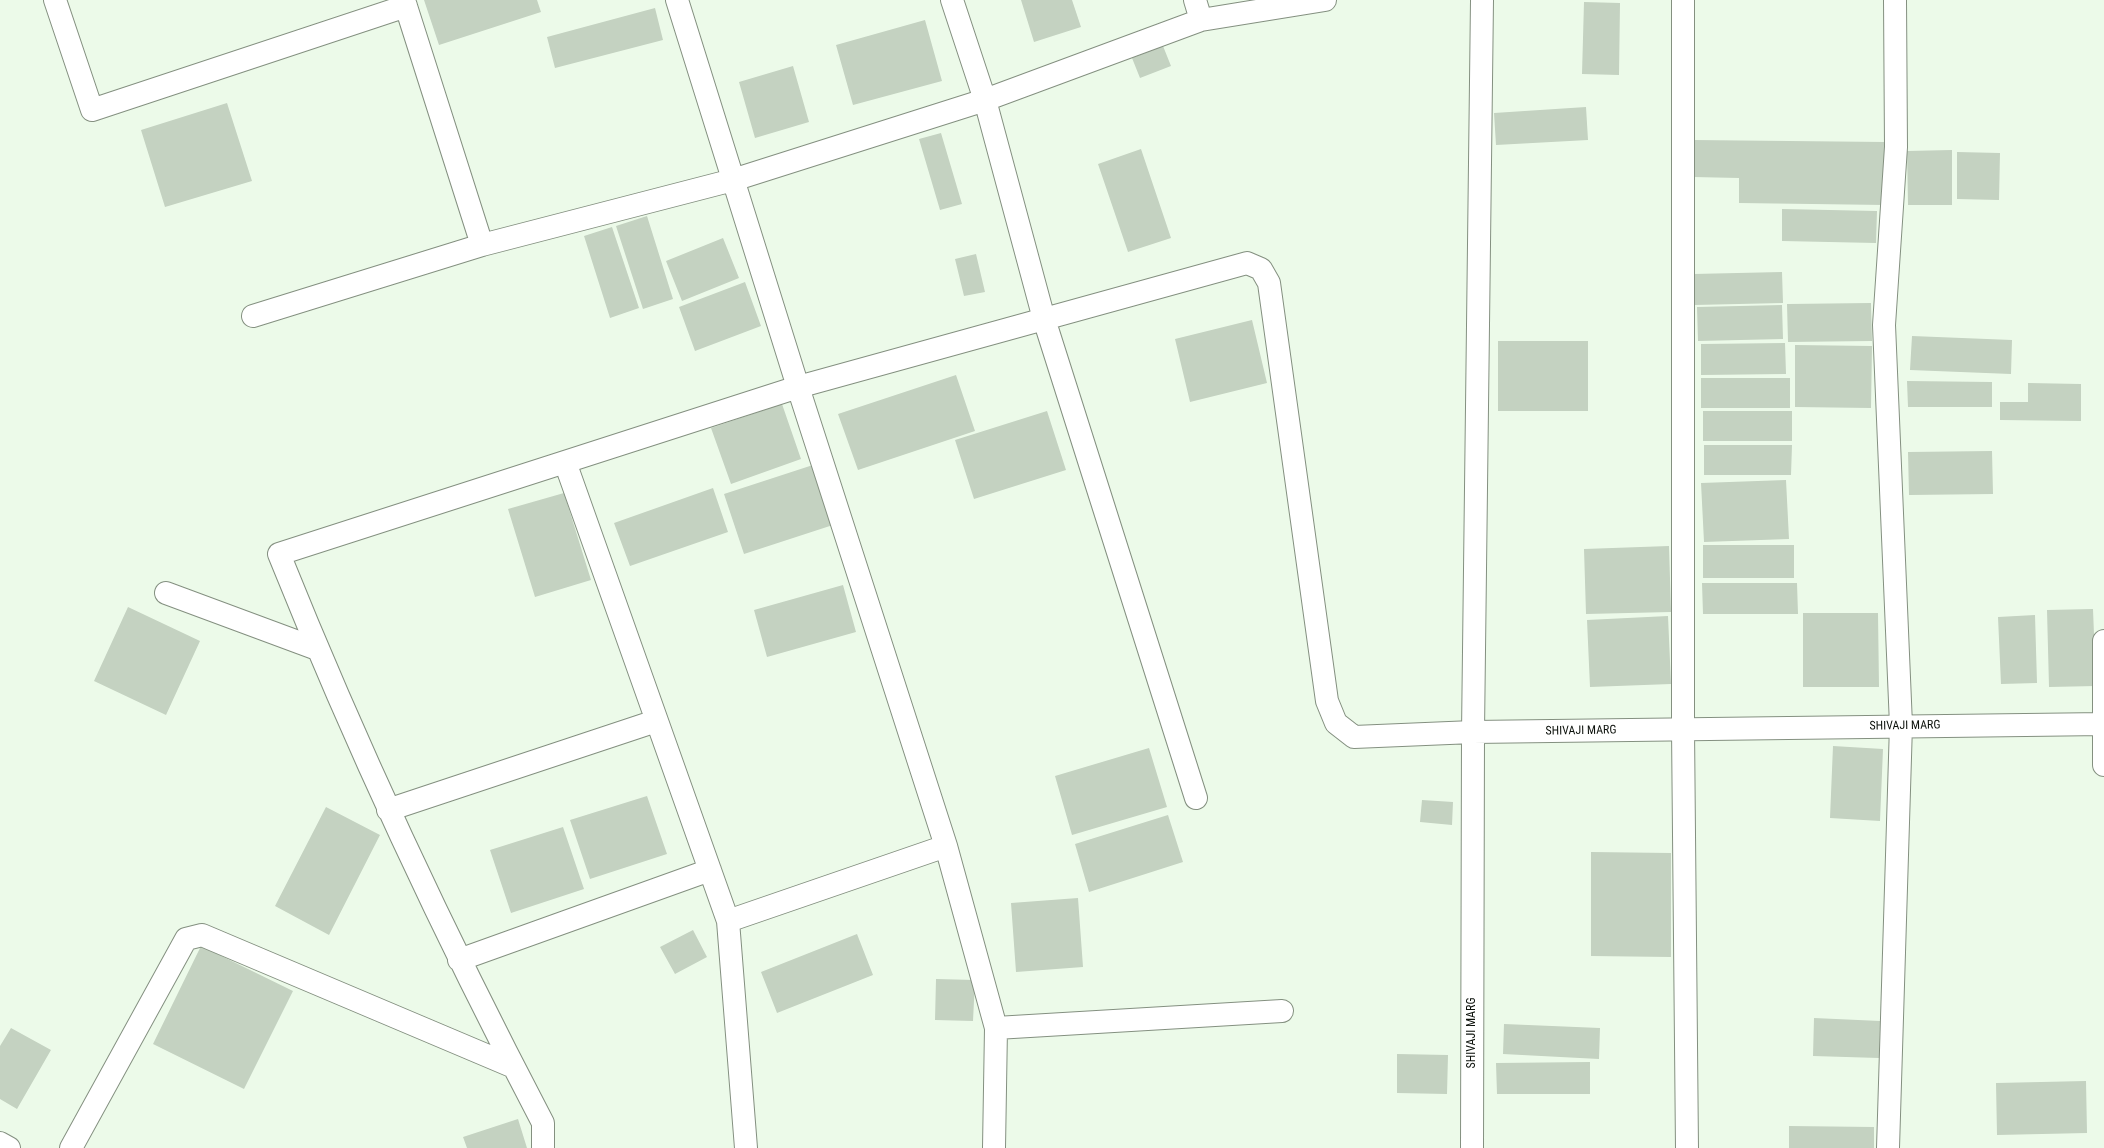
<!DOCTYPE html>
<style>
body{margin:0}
canvas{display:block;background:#ecfae9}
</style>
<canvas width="2104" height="1148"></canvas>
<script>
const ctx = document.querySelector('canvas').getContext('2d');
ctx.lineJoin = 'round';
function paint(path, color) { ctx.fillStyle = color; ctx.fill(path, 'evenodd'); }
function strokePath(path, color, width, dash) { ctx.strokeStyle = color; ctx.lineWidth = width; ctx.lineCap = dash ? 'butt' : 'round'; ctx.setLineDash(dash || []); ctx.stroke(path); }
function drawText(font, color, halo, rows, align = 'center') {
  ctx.font = font + ' "Roboto Condensed",sans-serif'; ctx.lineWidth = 4; ctx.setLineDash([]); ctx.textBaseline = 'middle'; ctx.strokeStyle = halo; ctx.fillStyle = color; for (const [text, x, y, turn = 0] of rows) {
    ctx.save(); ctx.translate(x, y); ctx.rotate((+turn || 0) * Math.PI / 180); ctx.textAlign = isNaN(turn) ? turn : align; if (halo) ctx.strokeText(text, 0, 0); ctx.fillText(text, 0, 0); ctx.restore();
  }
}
paint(new Path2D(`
 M424,0H537L541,12L439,45Z
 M1021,0H1072L1081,27L1034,42Z
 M1584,2L1620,3L1619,75L1582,74Z
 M655,8L663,40L555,68L547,37Z
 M925,20L942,81L853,105L836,45Z
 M1163,46L1171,66L1140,78L1132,58Z
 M793,66L809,122L755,138L739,82Z
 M227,103L252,181L165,207L141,130Z
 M1586,107L1588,140L1496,145L1494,113Z
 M941,133L962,204L940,210L919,139Z
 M1693,140L1885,142V205L1739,203V178L1693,177Z
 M1141,149L1171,238L1128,252L1098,164Z
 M1952,150V205H1908L1907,151Z
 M1957,152L2000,153L1999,200L1957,199Z
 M1782,209L1877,211L1876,243L1782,241Z
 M647,216L673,299L643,309L616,226Z
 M612,227L639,308L610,318L584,236Z
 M723,238L739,278L682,301L666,261Z
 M976,254L985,292L964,296L955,259Z
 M1782,272L1783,303L1694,305L1693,274Z
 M745,282L761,326L695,351L679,307Z
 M1871,303L1872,341L1788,342L1787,304Z
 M1782,305L1783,339L1698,341L1697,307Z
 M1252,320L1267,383L1190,402L1175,339Z
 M1912,336L2012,340L2011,374L1910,370Z
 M1498,341H1588V411H1498Z
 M1785,343L1786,374L1701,375V344Z
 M1795,345L1872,346L1871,408L1795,407Z
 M956,375L975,431L858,470L838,414Z
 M1701,378H1790V408H1701Z
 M1907,381L1992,382V407H1908Z
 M2028,383L2081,384V421L2000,420V402H2028Z
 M782,404L801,459L731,484L711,428Z
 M1047,411L1066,470L974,499L955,440Z
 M1703,411H1792V441H1703Z
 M1704,445H1792L1791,475H1704Z
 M1992,451L1993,494L1909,495L1908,452Z
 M816,464L836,524L744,554L724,494Z
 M1786,480L1789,539L1704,542L1701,483Z
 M713,488L728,532L630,566L614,523Z
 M564,493L591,580L535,597L508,509Z
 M1703,545H1794V578H1703Z
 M1669,546L1671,612L1586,614L1584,549Z
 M1702,583H1797L1798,614H1703Z
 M843,585L856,632L767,657L754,610Z
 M128,607L200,641L166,715L94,681Z
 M2093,609L2096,686L2049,687L2047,610Z
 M1803,613H1878L1879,687H1803Z
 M2035,615L2037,683L2001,684L1998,617Z
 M1668,616L1671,684L1590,687L1587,620Z
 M1833,746L1883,749L1880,821L1830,818Z
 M1149,748L1167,807L1072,835L1055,776Z
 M647,796L667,854L590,879L570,820Z
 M1422,800L1453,802L1452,825L1420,822Z
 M326,807L380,835L329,935L275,906Z
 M1168,815L1183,862L1089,892L1075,844Z
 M563,827L584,889L511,913L490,850Z
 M1591,852L1671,853V957L1591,956Z
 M1078,898L1083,967L1016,972L1011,903Z
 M693,930L707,957L675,974L660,947Z
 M857,934L873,975L777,1013L761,972Z
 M201,946L293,991L244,1089L153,1044Z
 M936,979L975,980L973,1021L935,1020Z
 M1814,1018L1880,1021L1879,1058L1813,1056Z
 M1504,1024L1600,1028L1599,1059L1503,1054Z
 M11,1028L51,1050L17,1109L0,1099V1046Z
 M1397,1054L1448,1055L1447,1094L1397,1093Z
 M1590,1062V1094H1497L1496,1063Z
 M2086,1081L2087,1133L1997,1135L1996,1083Z
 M518,1119L527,1148H467L463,1137Z
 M1789,1126L1874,1127V1148H1789Z`), '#c4d2c1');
const minor = new Path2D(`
 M55,0L92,110L406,6
 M404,0L482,245
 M677,0L798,387L946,846L996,1028L994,1148
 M952,0L985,100L1044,319L1196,798
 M1195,0L1201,20
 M1683,0V729L1687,1148
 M253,316L482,245L733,180L985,100L1201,20L1325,0
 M565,462L728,921L746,1148
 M166,593L317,649
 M2104,641V765
 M388,810L656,721
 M728,921L946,846
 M459,960L710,870
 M996,1028L1282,1011
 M0,1143L9,1148
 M71,1148L186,939L202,935L514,1067
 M543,1148V1123C446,938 357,748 279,554L798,387L1247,263L1261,269L1269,283L1327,701L1336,723L1354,737L1473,732L2104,724
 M1472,1148L1473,732L1482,0
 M1888,1148L1901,725L1884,325L1896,147L1895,0`);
strokePath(minor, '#849080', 24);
strokePath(minor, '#fff', 22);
drawText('12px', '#0c110b', '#fff', [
 ["SHIVAJI MARG",1905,726,-1],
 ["SHIVAJI MARG",1581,731,-1],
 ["SHIVAJI MARG",1472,1033,-90]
]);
</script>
